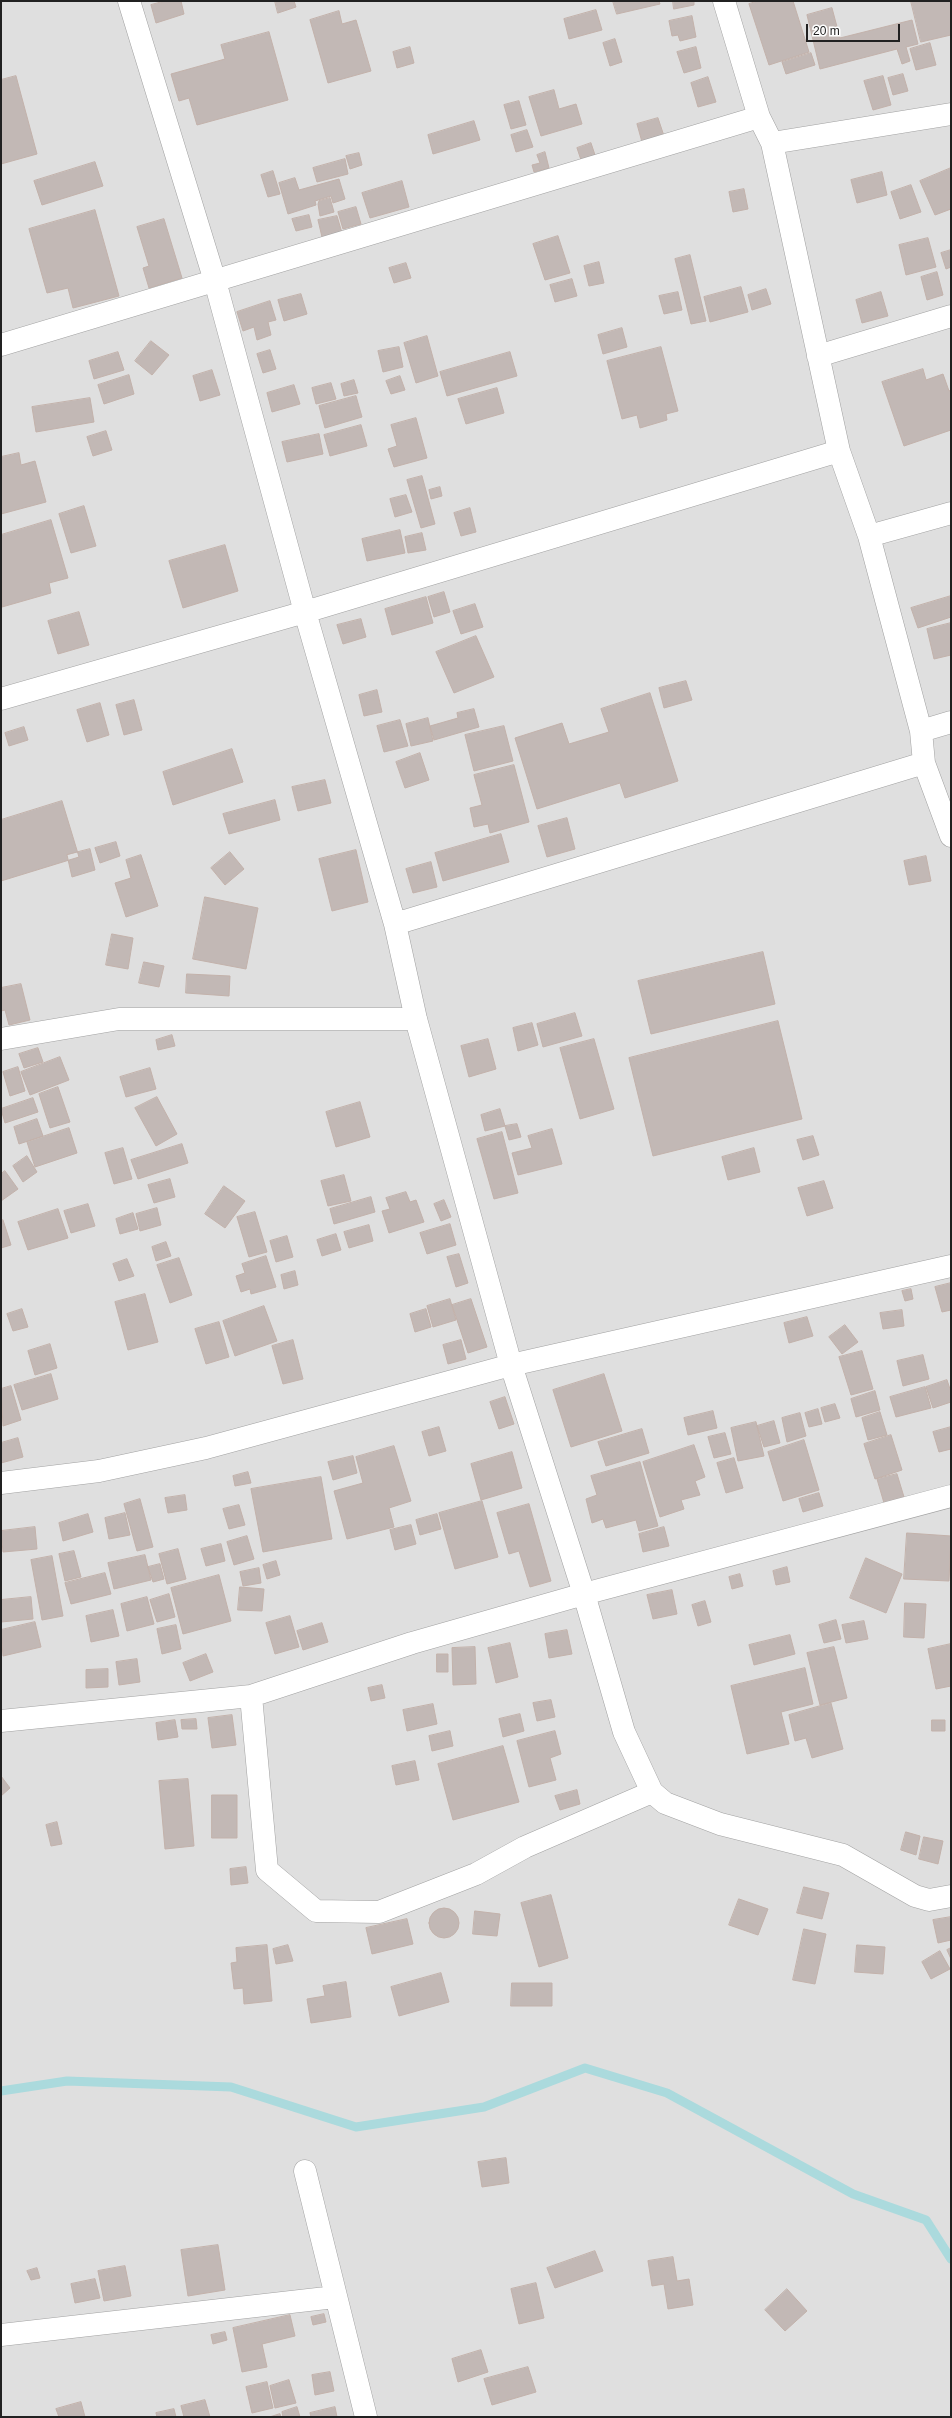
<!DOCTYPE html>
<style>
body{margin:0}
#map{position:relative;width:952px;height:2418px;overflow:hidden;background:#f1ede9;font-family:Arial,sans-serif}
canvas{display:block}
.frame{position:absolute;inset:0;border:2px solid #212121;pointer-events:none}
.scale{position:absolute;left:806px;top:24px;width:94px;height:18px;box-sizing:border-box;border:2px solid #212121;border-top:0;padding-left:5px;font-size:12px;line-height:14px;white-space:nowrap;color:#212121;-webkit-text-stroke:3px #fff;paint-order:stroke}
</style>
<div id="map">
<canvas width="952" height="2418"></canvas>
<div class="frame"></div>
<div class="scale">20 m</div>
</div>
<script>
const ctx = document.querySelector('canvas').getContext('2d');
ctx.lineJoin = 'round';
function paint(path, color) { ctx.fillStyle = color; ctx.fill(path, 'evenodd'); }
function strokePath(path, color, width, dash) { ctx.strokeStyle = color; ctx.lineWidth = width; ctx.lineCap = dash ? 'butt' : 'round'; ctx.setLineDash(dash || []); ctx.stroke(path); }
paint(new Path2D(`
 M1,1H951V2417H1Z`), '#dfdfdf');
strokePath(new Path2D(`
 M1,2091L67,2081L231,2087L356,2127L484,2107L585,2068L667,2093L853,2194L926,2220L951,2259`), '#abdadd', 9);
const building = new Path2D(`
 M165,1H181L184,14L156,23L151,5Z
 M275,1H294L296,7L278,13Z
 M613,1H659L660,4L617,14Z
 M673,1H694V5L674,9Z
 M758,1H793L809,52L769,65L749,4Z
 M911,1H951V35L921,42Z
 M832,8L840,38L912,20L918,44L906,47L910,61L902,64L897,49L820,69L807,15Z
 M596,10L602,30L569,39L564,19Z
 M339,11L342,24L356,20L371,71L328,83L310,20Z
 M692,16L696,37L680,41L678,35L672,36L669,21Z
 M269,32L288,100L197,125L189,98L179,101L171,74L225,59L221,45Z
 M615,39L622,62L610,66L603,43Z
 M930,43L936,65L916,70L910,49Z
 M410,47L414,63L397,68L393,52Z
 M696,47L701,68L684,73L677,52Z
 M811,53L815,65L786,74L782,62Z
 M903,74L908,91L893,95L888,78Z
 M16,76L37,154L1,164V80Z
 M883,76L891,105L873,110L864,81Z
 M708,77L716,102L698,107L691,83Z
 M554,90L559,109L576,104L582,124L541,136L529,97Z
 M519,101L526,125L511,129L504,105Z
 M658,118L664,136L642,142L637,124Z
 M474,121L480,140L433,154L428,135Z
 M527,130L533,147L516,152L511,135Z
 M591,143L595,155L581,160L577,148Z
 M545,152L549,168L534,172L532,165L540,163L537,155Z
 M359,153L362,165L350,169L346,156Z
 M345,159L348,174L317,182L313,168Z
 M95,162L103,186L42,205L34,181Z
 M951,168V209L935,215L920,181Z
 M273,171L280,194L268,197L261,175Z
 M882,172L887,195L857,203L851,180Z
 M295,178L299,190L339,179L345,199L333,203L331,196L315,201L316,205L288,214L279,183Z
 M402,181L409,207L370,218L362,193Z
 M911,185L921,212L900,219L891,192Z
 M744,189L748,209L733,212L729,192Z
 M330,198L334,212L320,216L318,204L319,201Z
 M356,207L361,224L343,229L338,212Z
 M95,210L119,296L73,308L68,288L47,293L29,229Z
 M309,215L312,227L296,231L292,219Z
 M337,216L342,233L322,237L318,220Z
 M164,219L182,278L149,288L143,268L149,266L137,227Z
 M558,236L570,273L545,280L533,244Z
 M928,238L936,267L906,275L899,245Z
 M951,250V267L946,269L941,253Z
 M690,255L706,321L691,324L675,259Z
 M599,262L604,283L589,286L584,266Z
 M406,263L411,278L394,283L389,268Z
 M937,272L943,295L927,300L921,277Z
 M572,279L577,296L555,302L550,285Z
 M741,287L748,312L710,322L704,297Z
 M766,289L771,304L752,310L748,295Z
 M678,292L682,310L664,314L659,296Z
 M881,292L888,316L862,323L856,300Z
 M301,294L307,314L284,321L278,300Z
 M270,301L276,320L268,322L271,335L257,340L254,327L243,331L237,312Z
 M622,328L627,347L603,354L598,335Z
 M427,336L438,376L416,383L404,343Z
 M151,341L169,355L152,375L135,361Z
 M399,347L403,367L383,372L378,351Z
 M661,347L678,411L666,414L667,420L640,428L637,415L622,419L607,361Z
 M270,350L276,369L263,373L257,354Z
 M118,352L124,370L94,379L89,361Z
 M510,352L517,376L447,396L440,372Z
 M923,369L926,380L943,374L949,391L951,390V430L904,446L882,382Z
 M212,370L220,395L200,401L193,376Z
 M129,375L134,394L104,404L98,385Z
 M400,376L405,390L391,394L386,381Z
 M354,380L358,393L344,396L341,384Z
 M331,383L336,399L316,404L312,388Z
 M294,385L300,404L272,412L267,393Z
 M497,388L504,413L466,424L458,399Z
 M356,396L362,417L325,428L319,406Z
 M90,398L94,422L36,432L32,407Z
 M416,418L427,458L394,467L388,449L397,446L391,425Z
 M361,425L367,446L330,456L324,435Z
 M106,431L112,450L93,456L87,437Z
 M319,434L323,454L287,462L282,442Z
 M19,453L21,465L35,461L46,502L1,514V457Z
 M422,476L435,524L421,528L407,480Z
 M440,487L442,496L431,499L429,490Z
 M406,495L412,512L395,517L390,499Z
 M84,506L96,546L71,553L59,514Z
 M470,508L476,532L461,536L454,513Z
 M51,520L68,578L49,583L51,593L2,607L1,535Z
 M400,530L405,553L367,561L362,539Z
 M422,533L426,550L408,553L405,537Z
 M225,545L238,591L183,608L169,561Z
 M444,592L450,612L434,617L428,597Z
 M951,596V617L918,628L911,608Z
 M426,597L433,623L392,635L385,609Z
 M475,604L483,627L461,634L453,611Z
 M79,612L89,645L58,654L48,621Z
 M361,619L366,637L343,644L337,625Z
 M951,623V655L934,659L927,629Z
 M476,636L494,677L454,693L436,652Z
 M686,681L692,700L664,708L659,688Z
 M377,690L382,712L364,716L359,695Z
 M650,693L678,781L625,798L620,783L537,809L515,738L562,723L569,744L609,732L601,709Z
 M134,700L142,730L124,735L116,705Z
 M100,703L109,735L87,742L77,710Z
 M474,709L479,727L434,740L430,726L458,718L457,713Z
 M428,718L433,741L411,746L406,724Z
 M400,720L408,746L384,752L377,726Z
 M504,726L513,761L474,771L465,735Z
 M24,727L28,740L9,746L5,733Z
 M232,749L243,782L173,805L163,772Z
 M420,753L429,780L405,788L396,762Z
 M514,765L529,822L490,833L488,824L474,827L470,808L482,805L474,775Z
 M325,780L331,803L298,811L292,787Z
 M275,800L280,820L229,834L223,814Z
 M62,801L79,857L1,881V820Z
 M567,818L575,849L547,857L538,826Z
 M501,834L509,862L443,881L435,853Z
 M116,842L120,856L100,863L95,848Z
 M90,849L95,870L72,877L67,855Z
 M356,850L368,902L332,911L319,859Z
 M230,852L244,869L225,885L211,868Z
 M141,855L158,906L126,917L115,883L131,878L126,860Z
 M926,856L931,881L909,885L904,861Z
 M431,862L437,887L413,893L406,869Z
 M205,897L258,908L246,969L193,959Z
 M112,934L133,938L128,969L106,965Z
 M763,952L775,1004L651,1034L638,981Z
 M144,962L164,966L159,987L139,983Z
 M187,974L230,976L229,996L186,993Z
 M21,984L30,1020L9,1025L5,1010L1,1011V988Z
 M575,1013L582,1036L543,1047L537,1024Z
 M778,1021L802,1119L653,1156L629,1058Z
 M532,1023L538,1045L518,1051L513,1028Z
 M172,1035L175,1046L158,1050L156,1040Z
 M488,1039L496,1069L469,1077L461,1046Z
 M594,1039L614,1109L580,1119L560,1048Z
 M38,1048L43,1062L24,1068L19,1054Z
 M60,1057L69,1080L30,1095L21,1072Z
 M18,1067L25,1091L10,1096L3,1072Z
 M150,1068L156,1089L126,1097L120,1077Z
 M58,1087L70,1122L50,1128L39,1094Z
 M157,1097L177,1134L156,1146L135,1108Z
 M33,1098L38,1112L5,1123L1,1109Z
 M360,1102L370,1137L336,1147L326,1112Z
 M500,1109L505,1126L485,1131L481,1115Z
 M37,1119L43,1136L19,1144L14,1127Z
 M517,1124L521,1137L509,1140L505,1126Z
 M69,1128L77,1153L35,1167L27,1142Z
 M552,1129L562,1164L518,1175L512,1153L532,1148L528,1136Z
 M502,1132L518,1193L494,1199L477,1139Z
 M813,1136L819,1155L803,1160L797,1140Z
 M182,1144L188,1163L138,1179L131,1160Z
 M123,1148L132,1179L114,1184L105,1153Z
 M754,1148L760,1172L728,1180L722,1157Z
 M27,1156L37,1172L23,1182L13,1166Z
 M5,1171L18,1189L1,1201V1174Z
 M344,1175L351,1201L328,1206L321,1181Z
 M170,1179L175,1197L154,1203L148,1185Z
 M824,1181L833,1208L807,1216L798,1188Z
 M224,1186L245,1201L225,1228L205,1214Z
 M406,1192L410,1202L416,1200L424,1222L389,1233L382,1211L390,1209L386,1198Z
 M371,1197L375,1212L334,1224L330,1209Z
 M444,1200L451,1217L441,1221L434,1204Z
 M88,1204L95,1226L71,1233L64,1211Z
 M157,1208L161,1225L140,1231L136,1214Z
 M58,1209L68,1238L28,1250L18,1222Z
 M255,1212L267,1252L249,1257L237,1217Z
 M133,1213L138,1229L120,1234L116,1219Z
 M3,1220L11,1245L1,1248V1221Z
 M450,1224L456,1245L427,1254L420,1233Z
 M369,1225L373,1241L349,1248L344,1232Z
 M336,1234L341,1250L322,1256L317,1240Z
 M287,1236L293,1257L276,1262L270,1241Z
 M166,1242L171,1256L156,1261L152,1247Z
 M459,1254L468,1283L456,1287L447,1257Z
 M266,1256L276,1287L251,1294L250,1289L241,1292L236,1276L245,1273L242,1264Z
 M179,1258L192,1295L170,1303L157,1265Z
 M127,1259L134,1276L119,1281L113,1264Z
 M295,1271L298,1285L284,1289L281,1275Z
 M951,1283V1310L942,1312L935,1287Z
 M911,1289L913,1299L905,1301L902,1291Z
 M145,1294L158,1342L128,1350L115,1302Z
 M450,1299L456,1320L433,1327L427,1306Z
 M471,1299L487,1347L468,1353L452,1305Z
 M264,1306L277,1341L235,1356L223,1321Z
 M22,1309L28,1327L13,1331L7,1314Z
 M426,1309L431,1327L415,1332L410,1314Z
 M902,1310L904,1326L883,1329L880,1313Z
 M807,1317L813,1336L789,1343L784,1323Z
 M219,1322L229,1357L206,1364L195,1329Z
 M845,1325L858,1342L842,1354L829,1337Z
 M293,1340L303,1379L283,1384L272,1346Z
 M461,1340L466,1359L448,1364L443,1345Z
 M50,1344L57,1368L35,1375L28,1351Z
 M862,1351L873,1389L851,1395L839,1357Z
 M923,1355L929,1379L903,1386L897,1361Z
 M51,1374L58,1399L22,1410L14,1385Z
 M604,1374L622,1431L571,1447L553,1390Z
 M947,1380L951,1392V1402L933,1408L926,1387Z
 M11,1386L21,1420L3,1426L1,1389Z
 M925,1387L931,1408L896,1417L890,1397Z
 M875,1391L880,1410L856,1417L851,1399Z
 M505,1397L514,1424L499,1429L490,1402Z
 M835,1404L840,1418L825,1422L821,1408Z
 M818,1409L822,1424L809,1427L805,1413Z
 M713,1411L717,1428L688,1435L684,1418Z
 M880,1412L887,1435L868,1440L862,1418Z
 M800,1413L806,1436L787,1442L782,1418Z
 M774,1421L780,1443L764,1447L757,1426Z
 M756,1422L764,1456L738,1461L731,1428Z
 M439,1427L446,1451L429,1456L422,1432Z
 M951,1427V1449L939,1452L933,1432Z
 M642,1429L649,1453L606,1466L598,1442Z
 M725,1433L731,1454L714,1458L708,1437Z
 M891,1435L902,1470L875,1479L864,1444Z
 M18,1438L23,1457L1,1463V1443Z
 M804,1440L819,1490L783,1501L768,1452Z
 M694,1445L705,1477L695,1481L700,1495L681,1500L684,1509L660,1517L643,1462Z
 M394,1446L411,1501L389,1508L394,1527L347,1539L334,1491L363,1483L356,1457Z
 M512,1452L522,1488L481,1500L471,1464Z
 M353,1456L357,1473L333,1480L328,1462Z
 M734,1458L743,1488L726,1493L717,1463Z
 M640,1462L658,1526L639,1531L636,1520L606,1528L603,1519L592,1523L586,1499L597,1495L591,1476Z
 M248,1472L251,1483L235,1486L233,1476Z
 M897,1474L904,1497L884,1503L877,1479Z
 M321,1477L332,1539L263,1552L251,1489Z
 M819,1493L823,1506L803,1512L799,1499Z
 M185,1495L187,1510L168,1513L165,1498Z
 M140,1499L153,1547L137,1551L124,1504Z
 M482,1501L498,1557L455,1569L439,1513Z
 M529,1504L551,1581L530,1587L519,1551L509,1554L497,1513Z
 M239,1505L245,1525L229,1529L223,1509Z
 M125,1513L130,1535L109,1539L105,1518Z
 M88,1514L93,1532L63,1541L59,1523Z
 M437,1514L441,1529L420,1535L416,1520Z
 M411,1525L416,1544L395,1550L390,1530Z
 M35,1527L37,1549L3,1552L1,1531Z
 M664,1527L669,1546L643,1552L639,1534Z
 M907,1533L951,1536L949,1581L904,1579Z
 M247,1536L254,1559L234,1565L227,1542Z
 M221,1544L225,1561L206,1566L201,1549Z
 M178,1549L186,1579L167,1584L159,1554Z
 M74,1551L81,1577L65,1581L59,1554Z
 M145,1555L151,1580L114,1589L108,1563Z
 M52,1556L63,1616L42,1620L31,1560Z
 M866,1558L902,1574L886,1613L850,1598Z
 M276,1561L280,1575L267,1579L263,1565Z
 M160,1564L164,1579L153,1582L148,1567Z
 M787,1567L790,1582L776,1585L773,1571Z
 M259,1568L261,1583L243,1586L240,1572Z
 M105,1573L111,1594L71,1604L65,1583Z
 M740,1574L743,1586L732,1589L729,1577Z
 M219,1575L231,1621L183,1634L171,1588Z
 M240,1587L264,1589L262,1611L238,1610Z
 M672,1590L677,1614L653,1619L647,1595Z
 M169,1594L175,1617L157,1622L150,1600Z
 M31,1597L33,1619L1,1622V1600Z
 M147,1597L154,1624L127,1631L121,1604Z
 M705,1601L711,1622L698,1626L692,1605Z
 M905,1603L926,1604L924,1638L904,1637Z
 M113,1610L119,1636L91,1642L86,1616Z
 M290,1616L299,1647L275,1654L266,1623Z
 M836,1620L841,1639L824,1643L819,1625Z
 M864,1621L868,1639L846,1643L842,1625Z
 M35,1622L41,1647L3,1656L1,1630Z
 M322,1623L328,1642L303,1650L297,1631Z
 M176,1625L181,1649L162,1654L157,1629Z
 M567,1630L572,1654L549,1658L545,1634Z
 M790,1635L795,1654L754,1665L749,1645Z
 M510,1643L518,1677L496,1683L488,1648Z
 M951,1644V1686L936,1689L928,1649Z
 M475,1647L476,1684L453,1685L452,1648Z
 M834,1647L847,1698L820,1705L807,1653Z
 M206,1654L213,1672L190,1681L183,1663Z
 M437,1654H448V1672H437Z
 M137,1659L140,1682L119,1685L116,1662Z
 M805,1668L813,1704L781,1712L789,1744L747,1754L731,1686Z
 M108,1669V1687L86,1688V1670Z
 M382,1685L385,1698L371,1701L368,1688Z
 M551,1700L555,1717L537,1721L533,1703Z
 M831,1703L843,1749L812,1758L806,1738L795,1741L789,1715Z
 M433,1704L437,1724L407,1731L403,1710Z
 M520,1714L524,1731L503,1737L499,1719Z
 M232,1715L236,1745L212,1748L208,1718Z
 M196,1719L197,1729H182L181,1720Z
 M175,1720L178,1737L158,1740L156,1723Z
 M932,1720H945V1731H932Z
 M450,1731L453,1746L432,1751L429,1736Z
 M555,1731L561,1754L550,1758L556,1780L529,1787L517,1741Z
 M503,1746L519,1802L453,1820L438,1764Z
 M415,1761L419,1780L396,1785L392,1766Z
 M1,1776L10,1788L1,1796Z
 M188,1779L194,1846L165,1849L159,1781Z
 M577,1790L580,1804L560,1810L555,1796Z
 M212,1795H237V1838H212Z
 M57,1822L62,1844L51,1846L46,1825Z
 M906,1832L920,1836L916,1855L901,1850Z
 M924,1837L943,1841L938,1864L919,1859Z
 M246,1867L248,1883L231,1885L230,1869Z
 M804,1887L829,1893L822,1919L797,1913Z
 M551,1895L568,1958L539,1967L521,1903Z
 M739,1899L768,1909L758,1935L729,1925Z
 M429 1923a15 15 0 1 1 30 0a15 15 0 1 1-30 0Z
 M475,1911L500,1914L497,1936L473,1934Z
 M951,1917V1940L938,1943L933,1920Z
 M407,1919L413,1944L372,1954L366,1928Z
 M804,1929L826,1934L815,1984L793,1980Z
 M267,1945L272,2001L244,2004L243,1988L234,1989L231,1963L237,1962L236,1948Z
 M288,1945L293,1961L276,1964L273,1949Z
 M857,1945L885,1947L883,1974L855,1972Z
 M951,1948V1959L947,1950Z
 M940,1951L950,1969L931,1979L922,1962Z
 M441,1973L449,2002L399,2016L391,1987Z
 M346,1982L351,2017L311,2023L307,1999L325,1996L323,1986Z
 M512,1983H552V2006H511Z
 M506,2158L509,2183L482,2187L478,2162Z
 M218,2245L225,2290L188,2296L181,2250Z
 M595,2251L603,2271L555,2288L547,2268Z
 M673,2257L677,2281L689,2279L693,2305L668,2309L664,2284L652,2286L648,2261Z
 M125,2266L131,2296L104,2301L98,2271Z
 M37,2268L40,2278L31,2280L27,2271Z
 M95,2279L100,2298L75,2303L71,2284Z
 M536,2283L544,2318L519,2324L511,2289Z
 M787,2289L807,2311L785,2331L765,2310Z
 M324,2314L326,2322L313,2325L311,2317Z
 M290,2315L295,2336L262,2344L267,2367L242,2372L233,2328Z
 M225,2332L227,2340L213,2344L211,2335Z
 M481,2350L488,2372L458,2382L452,2359Z
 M528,2367L536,2392L492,2405L484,2379Z
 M330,2372L334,2391L315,2395L312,2375Z
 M289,2380L296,2403L275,2408L270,2386Z
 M267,2382L273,2408L252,2413L246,2387Z
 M205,2400L210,2417H184L181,2406Z
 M81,2402L85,2417H59L56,2409Z
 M297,2407L300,2417H283L282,2412Z
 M335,2407L337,2417H311L310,2413Z
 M174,2409L176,2417H157L156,2413Z
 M280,2414L281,2417H270Z`);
paint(building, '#c2b8b5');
strokePath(building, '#c3b2ab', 1);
const minor = new Path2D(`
 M129,1L215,281L305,612L395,924L416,1019L511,1365L584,1594L624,1732L652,1792L665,1803L720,1824L843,1855L915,1896L929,1900L951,1896
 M724,1L759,117L772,143L839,451L869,536L921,731L924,763L951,836
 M772,143L951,114
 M1,345L759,117
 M818,356L951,316
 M869,536L951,513
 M1,699L305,612L839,451
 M921,731L951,722
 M395,924L924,763
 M1,1039L119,1019H416
 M1,1483L99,1471L206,1448L511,1365L951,1266
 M251,1696L267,1870L316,1911L379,1912L476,1874L525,1847L652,1792
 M1,1721L251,1696L412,1643L584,1594L951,1496
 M305,2171L366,2417
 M1,2335L335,2297`);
strokePath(minor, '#a2a2a2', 23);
strokePath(minor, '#fff', 22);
</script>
